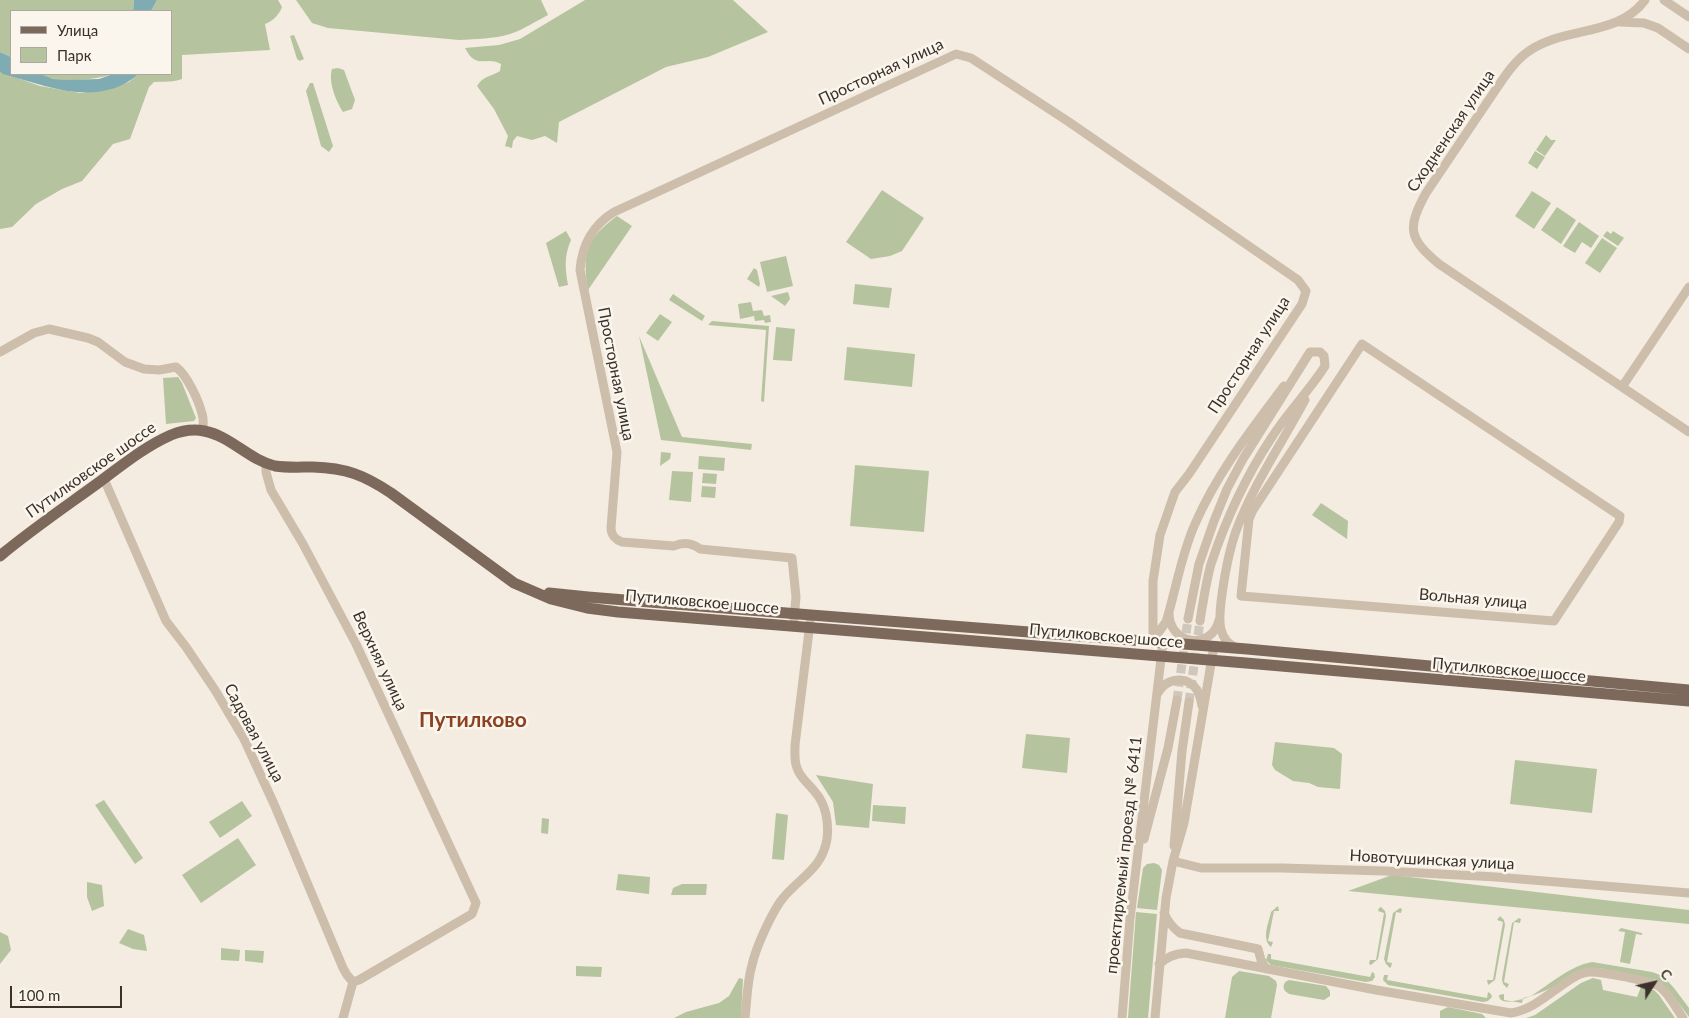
<!DOCTYPE html>
<meta charset="utf-8">
<style>
body{margin:0}
#map{position:relative;width:1689px;height:1018px;overflow:hidden;background:#f4ece0;font-family:Lato,sans-serif}
canvas{display:block}
.legend{position:absolute;left:10px;top:10px;width:162px;height:65px;box-sizing:border-box;background:#fbf6ed;border:1px solid #aea79f;margin:0;padding:6px 9px;list-style:none;font-size:15px;color:#3b312a}
.legend li{display:flex;align-items:center;gap:10px;height:25px}
.legend b{width:25px;border:1px solid #aea79f}
.north{position:absolute;left:1629px;top:958px;width:50px;height:50px;-webkit-text-stroke:4px #fbf6ed;paint-order:stroke;rotate:55deg;font-size:14px;font-weight:700;line-height:20px;text-align:center;color:#3b312a}
.north::after{content:'';display:block;margin:auto;width:18px;height:22px;background:#3b312a;clip-path:polygon(50% 0,100% 100%,50% 72%,0 100%)}
.scale{position:absolute;left:10px;top:986px;width:112px;height:22px;box-sizing:border-box;border:2px solid #3b312a;border-top:0;padding-left:6px;font-size:15px;line-height:18px;white-space:nowrap;color:#3b312a;-webkit-text-stroke:4px #fbf6ed;paint-order:stroke}
</style>
<div id="map">
<canvas width="1689" height="1018"></canvas>
<ul class="legend">
<li><b style="height:6px;background:#7d695b"></b>Улица</li>
<li><b style="height:14px;background:#b5c49f"></b>Парк</li>
</ul>
<div class="north">С</div>
<div class="scale">100 m</div>
</div>
<script>
const ctx = document.querySelector('canvas').getContext('2d');
ctx.lineJoin = 'round';
function paint(path, color) { ctx.fillStyle = color; ctx.fill(path, 'evenodd'); }
function strokePath(path, color, width, dash) { ctx.strokeStyle = color; ctx.lineWidth = width; ctx.lineCap = dash ? 'butt' : 'round'; ctx.setLineDash(dash || []); ctx.stroke(path); }
function drawText(font, color, halo, rows, align = 'center') {
  ctx.font = font + ' Lato,sans-serif'; ctx.lineWidth = 5; ctx.setLineDash([]); ctx.textBaseline = 'middle'; ctx.strokeStyle = halo; ctx.fillStyle = color; for (const [text, x, y, turn = 0] of rows) {
    ctx.save(); ctx.translate(x, y); ctx.rotate((+turn || 0) * Math.PI / 180); ctx.textAlign = isNaN(turn) ? turn : align; if (halo) ctx.strokeText(text, 0, 0); ctx.fillText(text, 0, 0); ctx.restore();
  }
}
paint(new Path2D(`
 M0,0H134L133,11H11V57L0,52Z
 M157,0H278L282,7C279,15 273,21 265,24L270,50L182,55V79C172,83 164,81 154,82L149,87L130,139L113,144L82,181L62,189L36,204L12,227L0,229V72L40,86L80,93L107,90L129,82L139,74H171V11H151Z
 M296,0H541L548,15C536,21 523,30 510,34C493,39 476,39 459,40L328,28L312,23Z
 M585,0H733L768,32L708,57L666,67L559,122L557,143L545,136L532,140L517,136L513,141L512,148L505,146L508,136L494,109L477,86C483,76 490,77 500,71L501,64C485,55 477,71 465,48L499,45L520,39Z
 M294,35L304,59L300,61L297,59L290,36Z
 M338,68L344,70L355,100L352,109L343,112C336,101 328,82 332,69Z
 M40,74H113C100,79 68,82 54,79C49,79 44,76 40,74Z
 M310,83H313L333,146L329,152L321,146L306,91Z
 M1546,135L1551,140H1556L1545,156L1536,150Z
 M1535,151L1545,157L1537,169L1528,163Z
 M882,190L924,218L902,251L890,256L871,259L846,242Z
 M1532,191L1551,203L1534,229L1515,216Z
 M1557,207L1576,220L1561,244L1541,230Z
 M617,216L632,226L588,290C582,253 586,239 617,216Z
 M1579,222L1599,236L1591,248L1582,242L1575,253L1563,246Z
 M566,231L571,240C564,256 565,268 568,285L559,287L546,243Z
 M1607,231L1611,234L1613,231L1624,238L1618,246L1603,236Z
 M1602,238L1617,248L1600,273L1585,263Z
 M786,256L793,286L767,292L760,262Z
 M754,268L757,270L760,284L759,287L747,279Z
 M855,284L892,288L889,308L853,304Z
 M788,292L790,299L785,306L771,296Z
 M673,294L705,316L702,321L669,300Z
 M751,302L753,311L762,310L764,316L770,315L771,322L765,323L764,320L755,321L754,316L740,319L738,304Z
 M660,314L672,322L658,341L646,333Z
 M712,321L769,326L764,402L761,401L766,330L708,325Z
 M776,327L795,329L792,361L773,360Z
 M639,336L682,437L752,444L751,450L661,440Z
 M847,347L915,354L912,387L844,380Z
 M178,377L182,383L196,418L194,421L166,424L163,378Z
 M661,452L671,453L670,459L660,466Z
 M699,456L725,458L724,471L698,469Z
 M855,465L929,471L924,532L850,526Z
 M672,471L693,472L691,502L669,500Z
 M703,473L717,474L716,484L702,483Z
 M702,486L716,487L715,498L701,497Z
 M1321,503L1348,521L1347,539L1312,515Z
 M1026,734L1070,738L1067,773L1022,768Z
 M1275,742L1334,748L1342,754L1340,789L1318,787L1309,783L1293,781L1275,770L1272,765Z
 M1515,760L1597,769L1592,813L1510,804Z
 M816,775L873,784L869,828L836,825L833,802Z
 M104,800L143,858L135,864L95,805Z
 M242,801L252,816L220,838L209,822Z
 M873,805L906,807L905,824L872,821Z
 M776,813L788,815L784,860L772,859Z
 M542,818L549,819L548,834L541,833Z
 M238,838L256,865L201,903L182,875Z
 M1154,863L1159,865L1162,870L1157,910L1137,908L1143,868L1147,864Z
 M618,874L650,877L649,894L616,890Z
 M1392,875L1689,910V924L1348,891Z
 M87,882L102,885L104,906L92,911L87,897Z
 M682,884H707L706,895H671L673,888Z
 M1278,906L1279,911H1274L1268,941L1273,942L1271,947C1261,939 1269,922 1271,912Z
 M1381,907L1385,911L1386,916L1378,959L1371,965L1369,964L1370,960H1376L1384,913L1378,911L1379,908Z
 M1400,908L1402,909L1401,913L1396,912L1387,962L1392,963L1391,967L1390,968L1386,964L1384,959L1393,913Z
 M1136,912L1157,914L1148,1018H1128Z
 M1500,916L1504,920L1505,925L1495,980L1488,985L1487,980H1493L1503,922L1497,920Z
 M1519,918L1521,919L1520,923L1514,922L1504,982L1509,984L1507,988L1503,984L1502,979L1512,923Z
 M1621,928L1642,933V935L1636,934L1630,964L1620,962L1625,932L1618,931Z
 M128,929L144,935L147,951L133,949L119,943Z
 M0,932L8,936L11,950L0,964Z
 M221,948L240,950L239,961L221,960Z
 M245,950L264,951L263,963L245,961Z
 M1268,954H1271V959L1370,977L1372,972L1374,973L1375,977L1372,981L1366,982L1271,965L1266,960Z
 M1592,962L1652,972L1663,976L1674,988L1689,1008V1017L1668,989L1657,980L1599,968H1591C1580,974 1499,1018 1499,995L1504,994V1000L1522,1003L1523,998L1531,996C1550,984 1570,966 1592,962Z
 M576,966L602,967L601,977L576,976Z
 M1239,971L1269,976L1276,981L1277,985L1271,1018H1225L1232,977Z
 M1384,975H1388L1387,980L1487,998L1488,992L1491,994L1492,997L1488,1001L1483,1002L1388,985L1383,980Z
 M739,978L743,979L741,1018H674L686,1012L719,1003L729,996Z
 M1593,978L1601,980L1603,990L1637,997L1641,987L1654,990L1659,995L1675,1018H1526L1535,1015L1581,983Z
 M1289,980L1326,986L1330,991V996L1324,1000L1289,994L1285,991C1282,986 1284,982 1289,980Z
 M1448,1007L1482,1014L1486,1018H1440V1011Z`), '#b5c49f');
paint(new Path2D(`
 M134,0H157L151,11H133Z
 M0,52L11,57V74H40L53,79L68,80L99,79L113,74H139C97,109 48,86 3,74L0,72Z`), '#7eacb2');
strokePath(new Path2D(`
 M1177,700L1188,619
 M1189,702L1200,621`), '#cfc7bc', 9, [9, 4.5]);
strokePath(new Path2D(`
 M1645,0C1618,37 1565,26 1529,51C1511,63 1499,86 1486,104C1466,134 1446,163 1426,193C1407,228 1408,238 1439,264L1689,432
 M1664,0L1689,17
 M1620,22L1644,23L1658,28L1689,49
 M1362,344L1620,516L1619,522L1554,621L1241,596L1249,519L1253,510Z
 M0,352L34,333L49,329L88,338L98,342L125,362L144,369L159,370L176,367C187,375 199,401 202,414C204,419 203,425 203,430
 M1622,387L1689,287
 M266,463V472L271,490L303,544L356,644L476,903L472,914L359,980L353,982
 M104,479L166,621L186,647L215,690L244,739L274,804L343,968L347,975L353,982
 M1169,613C1169,645 1212,651 1219,620
 M794,619L796,597L792,558L700,549C692,543 683,542 674,546L622,542C616,540 611,535 611,528L617,452L580,270C582,245 593,225 614,212L956,54L971,58L1069,122L1298,280L1306,291L1302,304L1189,474L1175,492L1160,535L1153,581V641
 M1188,619L1199,564L1214,521L1227,489L1243,459L1310,352H1320L1324,356L1325,366C1309,391 1288,412 1272,437C1246,476 1226,519 1211,564C1206,582 1203,602 1200,621
 M1151,639L1158,633L1166,622C1176,590 1181,555 1195,524C1217,473 1251,430 1284,386
 M1237,648C1217,640 1219,619 1221,602C1224,578 1228,554 1236,531C1253,485 1282,443 1305,400
 M1158,693C1166,678 1187,675 1197,690C1200,695 1201,700 1202,706
 M1144,839L1168,748L1177,700
 M1174,846L1182,751L1189,702
 M1173,861L1201,868H1282L1384,871L1496,877L1689,893
 M1164,913C1168,922 1173,928 1180,933L1258,949L1261,960L1266,969
 M1159,964C1167,957 1174,954 1186,953L1376,990L1511,1013C1537,1009 1555,987 1578,975C1581,974 1585,972 1589,972C1599,971 1652,981 1660,987C1670,995 1676,1008 1683,1018
 M343,1018L353,982
 M745,1018C747,1000 747,982 752,965C756,947 770,917 780,902C796,879 822,871 827,839C829,823 826,804 815,792C809,784 800,778 797,768C794,761 795,753 795,745L810,623
 M1122,1018L1130,919L1163,642
 M1155,1018L1166,898L1173,861L1184,823L1214,646`), '#cdbdab', 9);
strokePath(new Path2D(`
 M0,556C31,530 65,507 98,483C121,466 144,447 171,435C181,431 194,429 204,431C231,436 249,460 275,466C288,468 301,467 313,467C346,468 364,475 391,493L514,583L551,599L587,608L618,612L1246,663L1689,701
 M549,593L588,597L811,615L1247,649L1689,690`), '#7d695b', 11);
drawText('16px', '#3b312a', '#fbf6ed', [
 ["Просторная улица",881,72,-25],
 ["Сходненская улица",1451,131,-56],
 ["Просторная улица",1249,355,-57],
 ["Просторная улица",616,374,79],
 ["Путилковское шоссе",91,470,-35],
 ["Вольная улица",1473,599,5],
 ["Путилковское шоссе",702,602,5],
 ["Путилковское шоссе",1106,636,5],
 ["Верхняя улица",380,661,65],
 ["Путилковское шоссе",1509,670,5],
 ["Садовая улица",254,733,62],
 ["проектируемый проезд № 6411",1124,855,-84],
 ["Новотушинская улица",1432,860,3]
]);
drawText('bold 21px', '#8c4221', '#fbf6ed', [
 ["Путилково",473,720]
]);
</script>
